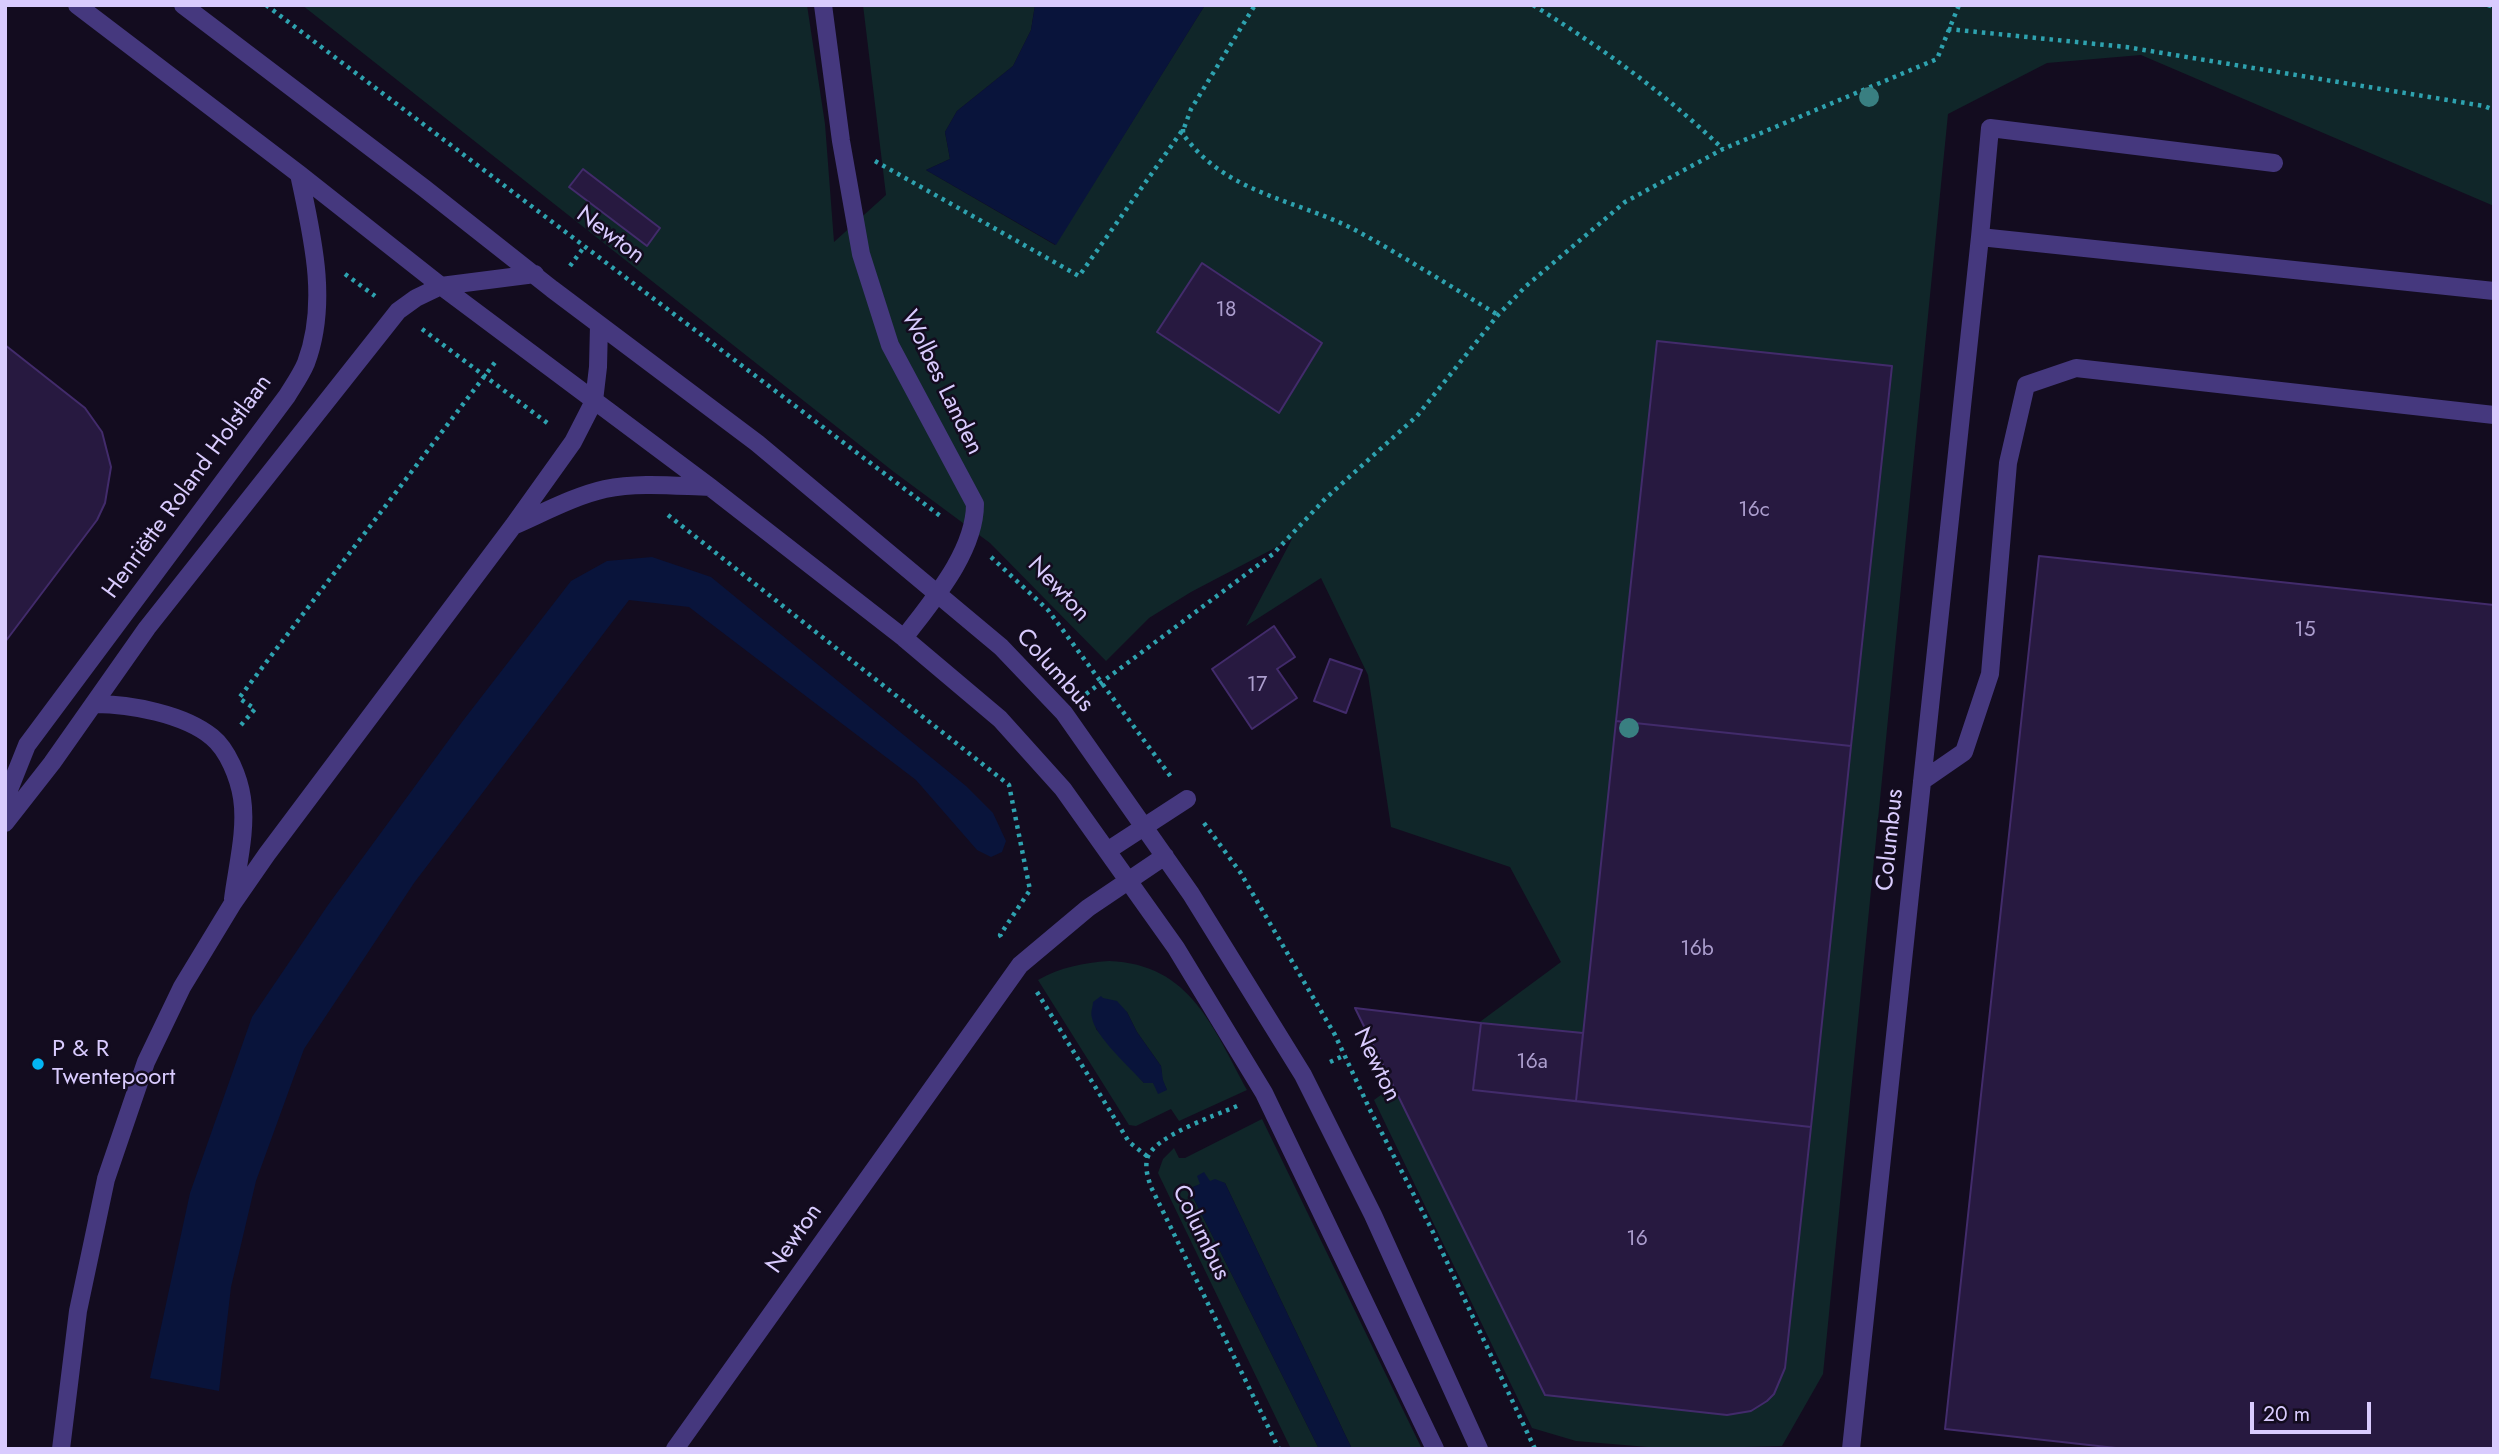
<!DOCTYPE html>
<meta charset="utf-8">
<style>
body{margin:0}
#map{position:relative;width:2499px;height:1454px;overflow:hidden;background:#130c1f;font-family:Jost,sans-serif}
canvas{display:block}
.frame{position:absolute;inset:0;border:7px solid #d9cbfe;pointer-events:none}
.scale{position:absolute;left:2250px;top:1402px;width:121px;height:32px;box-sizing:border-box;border:4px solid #d9cbfe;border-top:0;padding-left:9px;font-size:21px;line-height:24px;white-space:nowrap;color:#d9cbfe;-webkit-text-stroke:5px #130c1f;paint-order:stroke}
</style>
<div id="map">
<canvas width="2499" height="1454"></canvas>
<div class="frame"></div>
<div class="scale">20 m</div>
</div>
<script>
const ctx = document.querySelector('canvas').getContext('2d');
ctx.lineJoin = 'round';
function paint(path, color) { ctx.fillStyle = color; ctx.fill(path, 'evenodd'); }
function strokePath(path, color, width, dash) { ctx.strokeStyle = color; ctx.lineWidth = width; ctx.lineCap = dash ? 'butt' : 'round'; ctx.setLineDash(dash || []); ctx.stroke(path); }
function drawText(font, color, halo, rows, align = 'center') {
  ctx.font = font + ' Jost,sans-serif'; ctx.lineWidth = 5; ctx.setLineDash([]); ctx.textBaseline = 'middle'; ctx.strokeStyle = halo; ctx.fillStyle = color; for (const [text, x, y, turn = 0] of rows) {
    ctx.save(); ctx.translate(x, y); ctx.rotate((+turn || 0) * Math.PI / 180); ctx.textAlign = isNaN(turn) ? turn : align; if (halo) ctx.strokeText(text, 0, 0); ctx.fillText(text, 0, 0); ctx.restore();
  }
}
paint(new Path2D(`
 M302,5H807L825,124L834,242L886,195L863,5H1035L1031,30L1013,66L957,111L945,132L950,159L926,170L1055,245L1205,5H2494V206L2141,55L2047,63L1948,114L1823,1374L1782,1446L1672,1449L1576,1441L1532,1428L1374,1100L1561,962L1510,867L1391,827L1368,675L1321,578L1246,626L1292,539L1191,592L1149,618L1106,661L990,543L894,472Z
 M1109,961C1191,964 1213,1028 1247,1090L1179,1121L1171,1109L1136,1126L1129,1125L1038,980C1061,967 1083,963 1109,961ZM1094,1004L1127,1012L1137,1032L1161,1066L1162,1079L1167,1090L1153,1083H1144L1096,1029Z
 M1262,1119L1422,1449H1352L1225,1183L1210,1181L1193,1187L1191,1193L1319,1449H1291L1158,1173L1163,1159L1174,1148L1179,1158H1185Z`), '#102629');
paint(new Path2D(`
 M1035,5H1205L1056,245L926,170L950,159L945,132L957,111L1013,66L1031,30Z
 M652,557L711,577L966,786L993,813L1006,841L1002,852L991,857L977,850L916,780L689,607L629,600L414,883L304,1049L256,1181L231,1287L219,1391L150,1378L190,1193L252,1017L328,905L462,722L571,581L607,561Z
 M1101,996L1103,998L1117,1001L1127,1012L1137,1032L1161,1066L1163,1080L1167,1090L1158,1094L1153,1083H1144C1131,1069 1095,1036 1092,1018C1090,1012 1093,1007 1093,1002Z
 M1204,1172L1210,1181L1215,1179L1225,1183L1352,1449H1319L1191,1193L1193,1187L1200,1184L1197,1176Z`), '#09143b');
const building = new Path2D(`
 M583,169L660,228L647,246L569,187Z
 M1202,263L1322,343L1279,413L1157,332Z
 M1657,341L1892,366L1851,746L1616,721Z
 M5,345L85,408L102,432L111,467L105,503L97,520L5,642Z
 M2039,556L2494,605V1449H2125L1945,1429Z
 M1274,626L1295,657L1277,669L1297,698L1252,729L1212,669Z
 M1330,659L1362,670L1346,713L1314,701Z
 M1616,721L1851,746L1811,1127L1576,1101Z
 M1355,1008L1481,1023L1473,1090L1811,1127L1785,1368L1774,1394L1767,1401L1751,1411L1727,1415L1545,1395Z
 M1481,1023L1583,1033L1576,1101L1473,1090Z`);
paint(building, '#271940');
strokePath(building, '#422b6b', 2);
strokePath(new Path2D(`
 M266,5L943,518
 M1533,5C1605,50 1662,91 1723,149
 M2488,5L2494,7
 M1948,29L2126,47L2484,106L2494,110
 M1183,129V134C1226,195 1298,199 1359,232C1406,258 1452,287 1498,315
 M875,161L1079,276L1184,128L1191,109L1255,5
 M570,266L584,247
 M345,274L375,296
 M422,329L550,425
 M668,515L1009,785L1030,890L1000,935L1004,941
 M991,557L1048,610L1171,777
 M1086,694L1273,554L1326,498L1417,416L1498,315L1526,286L1625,202L1723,149L1937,59L1959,5
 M241,725L255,709L239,698L496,361
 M1204,823L1240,872L1335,1035L1371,1112L1431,1228L1535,1449
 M1037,992L1129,1142L1148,1157
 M1330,1062L1345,1055
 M1237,1106C1215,1116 1153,1136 1147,1159C1145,1169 1148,1178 1151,1187L1279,1449`), '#2ea2af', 4.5, [3.5, 5]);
strokePath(new Path2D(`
 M77,5L299,174L441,286L710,487L904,638L1000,719L1063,789L1176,948L1264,1093L1435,1449
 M183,5L424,188L552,289L757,443L1001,647L1064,713L1191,894L1303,1075L1373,1215L1479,1449
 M823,5L841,141L861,254L890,345L975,504C975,552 932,601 904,638
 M2274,163L1990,128L1980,237L2494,291
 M513,526C543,513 574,496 605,489C639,482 676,486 710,487
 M95,704C130,704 184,714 212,737C228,750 239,778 242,798C247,830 237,867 233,899
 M1922,781L1964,752L1990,674L2008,463L2026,385L2076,368L2494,415
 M5,800L27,745L287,396C293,386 301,375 306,363C329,302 312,235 299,174
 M5,823L52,763L147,628L398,311L416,298L441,286L535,274
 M1107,851L1187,799
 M61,1449L78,1311L106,1179L146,1062L182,987L233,903L267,854L513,526L573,442L594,401L598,367L599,325
 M675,1449L1020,965L1088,908L1165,856
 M1851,1449L1980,237`), '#45387e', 18);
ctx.fillStyle = '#397f81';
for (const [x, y] of [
 [1869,97],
 [1629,728]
]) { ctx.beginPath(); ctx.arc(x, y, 10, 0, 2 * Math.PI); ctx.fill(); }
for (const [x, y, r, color] of [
 [38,1064,7,"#03b5f3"]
]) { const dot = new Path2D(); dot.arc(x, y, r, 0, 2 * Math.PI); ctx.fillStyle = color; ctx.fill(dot); strokePath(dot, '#130c1f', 2.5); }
drawText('21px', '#ac9ece', null, [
 ["18",1226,311],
 ["16c",1754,511],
 ["15",2305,631],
 ["17",1257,686],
 ["16b",1697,950],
 ["16a",1532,1063],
 ["16",1637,1240]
]);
drawText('24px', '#d9cbfe', '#130c1f', [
 ["Newton",610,236,37],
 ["Wolbes Landen",941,383,64],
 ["Henriëtte Roland Holstlaan",188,487,-54],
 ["Newton",1058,590,47],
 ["Columbus",1054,671,48],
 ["Columbus",1891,840,-84],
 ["Newton",1376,1065,64],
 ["Columbus",1200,1233,64],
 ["Newton",795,1239,-55]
]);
drawText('24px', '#d9cbfe', '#130c1f', [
 ["P & R",52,1050],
 ["Twentepoort",52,1078]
], 'left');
</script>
